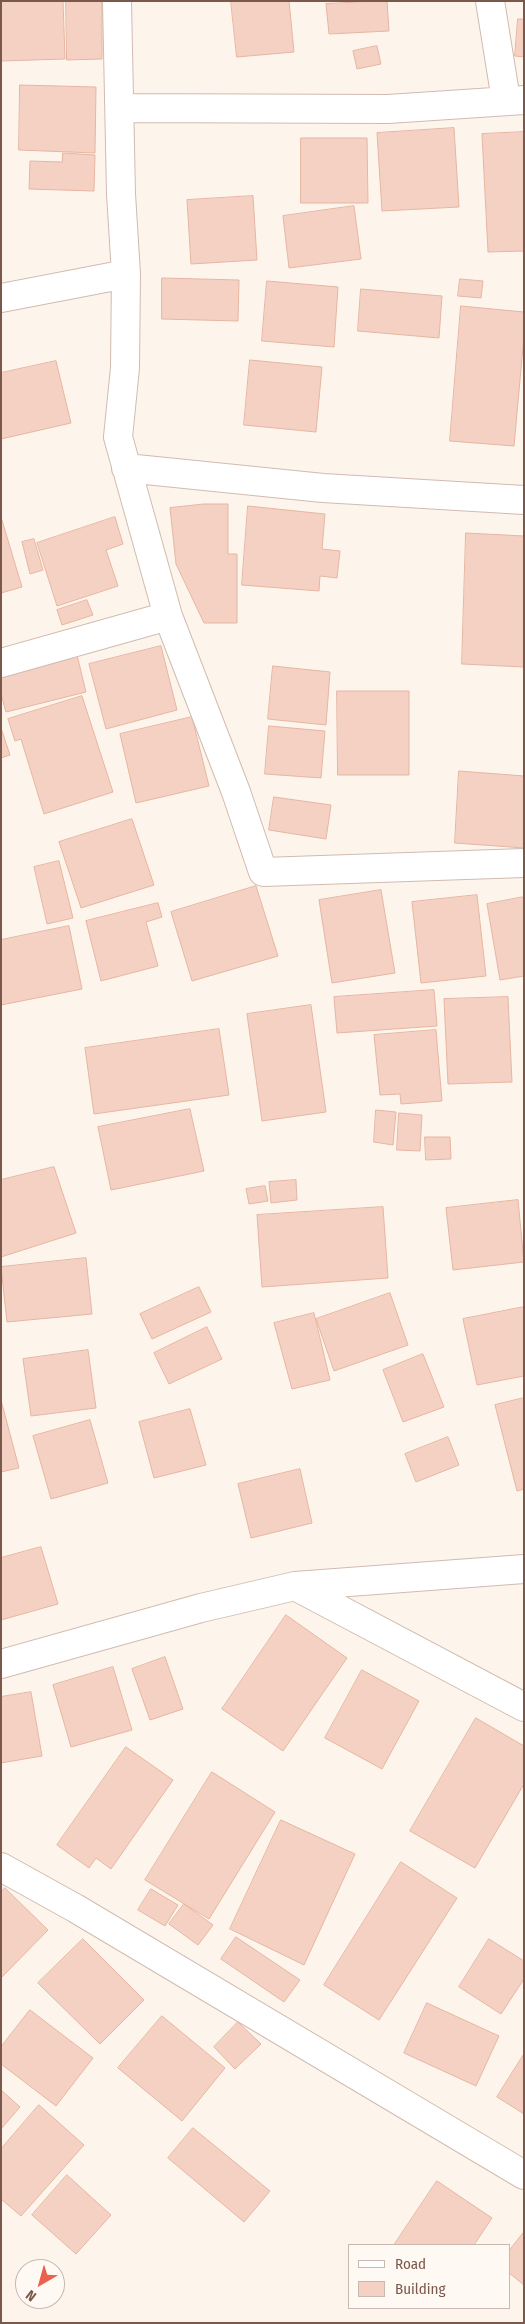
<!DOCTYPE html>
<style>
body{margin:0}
#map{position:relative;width:525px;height:2324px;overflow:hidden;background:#fdf5eb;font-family:"Fira Sans Condensed",sans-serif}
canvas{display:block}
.frame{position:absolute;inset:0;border:2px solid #7b584c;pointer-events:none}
.legend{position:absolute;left:348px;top:2244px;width:162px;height:65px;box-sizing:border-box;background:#fff9f3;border:1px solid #cab9b0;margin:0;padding:6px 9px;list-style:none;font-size:15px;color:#7b584c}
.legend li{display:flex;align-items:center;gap:10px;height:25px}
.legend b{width:25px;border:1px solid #cab9b0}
.north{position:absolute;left:15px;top:2259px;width:50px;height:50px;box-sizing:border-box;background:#fff9f3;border:1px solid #cab9b0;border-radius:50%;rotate:218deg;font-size:14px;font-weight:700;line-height:20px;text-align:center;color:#7b584c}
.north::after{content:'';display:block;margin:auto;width:18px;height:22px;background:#ea614d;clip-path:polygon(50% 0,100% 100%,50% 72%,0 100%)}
</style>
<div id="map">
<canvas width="525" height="2324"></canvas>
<div class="frame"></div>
<ul class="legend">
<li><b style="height:6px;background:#fff"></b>Road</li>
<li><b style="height:14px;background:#f4d1c2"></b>Building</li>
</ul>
<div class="north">N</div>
</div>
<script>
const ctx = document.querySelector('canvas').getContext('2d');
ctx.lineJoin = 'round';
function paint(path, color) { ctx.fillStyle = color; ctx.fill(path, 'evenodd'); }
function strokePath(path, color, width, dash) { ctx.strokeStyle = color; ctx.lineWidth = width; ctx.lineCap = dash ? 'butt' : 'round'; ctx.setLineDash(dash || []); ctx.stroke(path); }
const building = new Path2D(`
 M1,1H63L65,59L1,61Z
 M66,1H102V59L67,60Z
 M231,1H289L294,52L237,57Z
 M387,1L389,31L329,34L326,4Z
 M518,19H524V57L515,56Z
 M377,46L381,64L357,69L353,51Z
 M20,85L96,87L95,153L19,150Z
 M454,128L459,207L382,211L377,133Z
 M524,132V251L488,252L482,134Z
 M301,138H367L368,203H301Z
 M63,153L95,155L94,191L29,189L30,161L62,162Z
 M253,196L257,260L191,264L187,200Z
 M354,206L361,259L289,268L283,216Z
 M162,278L239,280L238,321L162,319Z
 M460,279L483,281L481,298L458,296Z
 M267,281L338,287L334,347L262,341Z
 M361,289L442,296L439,338L358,331Z
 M461,306L524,312V336L514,446L450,441Z
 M250,360L322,367L316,432L244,425Z
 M56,361L71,423L1,439V373Z
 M204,504H228V554H237V623H204L176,564L170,508Z
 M248,506L325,514L322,549L340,551L337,578L320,576L319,591L242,585Z
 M1,517L22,587L1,593Z
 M115,517L123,544L106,550L118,586L57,606L37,543Z
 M466,533L524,536V667L462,664Z
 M34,539L43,570L30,574L22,542Z
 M87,600L93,615L62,625L57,610Z
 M161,646L177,710L106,729L89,664Z
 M77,655L86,692L6,712L1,694V674Z
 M273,666L330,672L326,725L268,719Z
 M337,691H409V775H338Z
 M82,696L113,792L44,814L21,739L15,741L8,719Z
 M192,717L209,786L136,803L120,734Z
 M269,726L325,731L321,778L265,774Z
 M1,728L10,755L1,758Z
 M459,771L524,776V848L455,843Z
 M274,797L331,805L326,839L269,830Z
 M132,819L154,885L81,908L59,842Z
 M59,861L73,918L47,924L34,867Z
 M256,886L278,956L192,981L171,912Z
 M381,890L395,973L332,983L319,900Z
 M477,895L486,976L421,983L412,902Z
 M524,897V976L500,980L487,904Z
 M158,903L162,917L146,922L158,966L101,981L86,921Z
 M69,926L82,989L1,1005V940Z
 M434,990L437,1026L337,1033L334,997Z
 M508,997L512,1082L448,1084L444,999Z
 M311,1005L326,1112L262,1121L247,1014Z
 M219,1029L229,1095L94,1114L85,1048Z
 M436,1030L442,1101L401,1104L400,1094L380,1095L374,1035Z
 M190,1109L204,1171L111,1190L98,1127Z
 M376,1110L396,1112L393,1145L374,1142Z
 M399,1113L422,1115L420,1151L397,1150Z
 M425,1137H450L451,1159L426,1160Z
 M54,1167L76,1233L1,1257V1180Z
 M296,1180L297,1200L271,1203L269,1182Z
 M265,1186L268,1201L249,1204L246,1189Z
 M518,1200L524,1262L453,1270L446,1208Z
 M383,1207L388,1278L262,1287L257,1215Z
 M86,1258L92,1314L7,1322L1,1267Z
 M199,1287L211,1312L152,1339L140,1314Z
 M390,1293L408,1345L334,1371L316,1319Z
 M524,1307V1376L477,1385L463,1319Z
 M314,1313L330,1380L292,1389L274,1323Z
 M207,1327L222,1359L169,1384L154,1353Z
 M88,1350L96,1408L31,1416L23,1359Z
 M423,1354L444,1407L403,1422L383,1370Z
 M524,1398V1489L517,1491L495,1405Z
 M1,1400L19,1468L1,1472Z
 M190,1409L206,1465L154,1478L139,1422Z
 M90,1420L108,1483L51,1499L33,1436Z
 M448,1437L459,1465L416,1482L405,1454Z
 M300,1469L312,1523L251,1538L238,1484Z
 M41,1547L58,1604L1,1620V1558Z
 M286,1615L347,1658L283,1751L222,1709Z
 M165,1657L183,1709L150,1720L132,1669Z
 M113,1667L132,1730L71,1747L53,1685Z
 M362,1670L419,1701L382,1769L325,1738Z
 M31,1692L42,1756L1,1763V1697Z
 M476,1718L524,1746V1784L475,1868L410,1831Z
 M126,1747L173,1780L111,1869L96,1858L89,1868L57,1845Z
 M212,1772L275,1812L209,1919L145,1880Z
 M281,1820L355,1854L304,1965L230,1929Z
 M401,1862L457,1898L379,2020L324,1985Z
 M5,1888L48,1930L1,1978V1892Z
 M151,1889L178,1905L165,1926L138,1910Z
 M184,1904L213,1925L198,1945L169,1924Z
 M236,1937L300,1980L284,2002L221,1959Z
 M83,1939L144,2000L100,2044L38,1983Z
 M489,1939L524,1961V1979L501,2014L459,1987Z
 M427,2003L499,2036L476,2086L404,2053Z
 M30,2010L93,2058L56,2106L1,2064V2047Z
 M162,2016L225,2068L182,2121L118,2068Z
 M238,2022L261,2044L235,2069L214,2047Z
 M524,2054V2114L497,2097Z
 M1,2090L20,2107L1,2129Z
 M39,2105L84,2145L21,2216L1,2199V2149Z
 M193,2128L270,2191L244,2222L168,2158Z
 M67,2175L111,2215L76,2254L32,2215Z
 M437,2181L492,2218L474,2245H394Z
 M524,2232V2285L509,2273V2251Z`);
paint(building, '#f4d1c2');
strokePath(building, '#e7b5a1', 1);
const minor = new Path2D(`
 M117,1L121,194L126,274L125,368L118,437L168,616L236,792L263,872L524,863
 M490,1L506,100
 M120,108L388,109L524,100
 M1,298L126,274
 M126,468L323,488L524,500
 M1,663L168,616
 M295,1586L524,1707
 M1,1664L201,1608L295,1586L524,1569
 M1,1867L75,1908L524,2175`);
strokePath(minor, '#d1bbaf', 30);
strokePath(minor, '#fff', 28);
</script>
